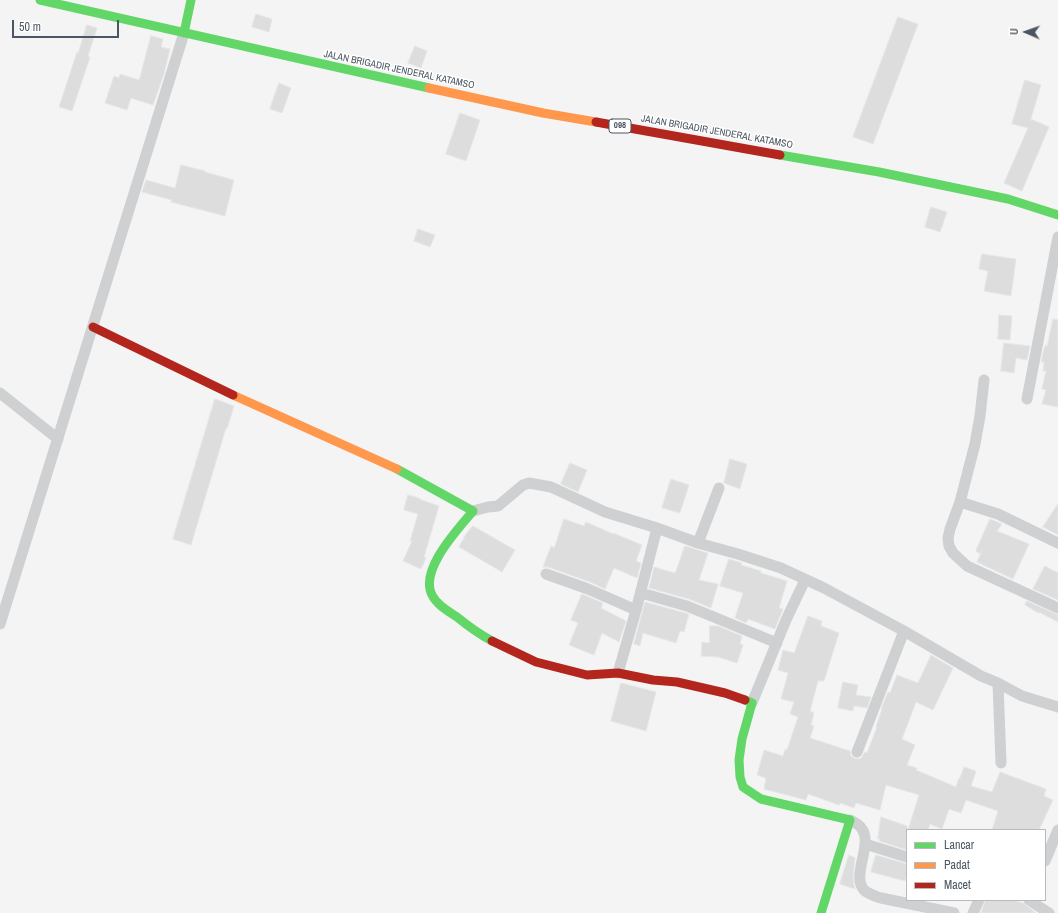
<!DOCTYPE html>
<style>
body{margin:0}
#map{position:relative;width:1058px;height:913px;overflow:hidden;background:#f4f4f4;font-family:"Archivo Narrow",sans-serif}
canvas{display:block}
.legend{position:absolute;left:906px;top:829px;width:140px;height:72px;box-sizing:border-box;background:#fff;border:1px solid #b7bbc0;margin:0;padding:5px 7px;list-style:none;font-size:12px;color:#4a5661}
.legend li{display:flex;align-items:center;gap:8px;height:20px}
.legend b{width:20px;border:1px solid #b7bbc0}
.north{position:absolute;left:1006px;top:12px;width:40px;height:40px;-webkit-text-stroke:3px #fff;paint-order:stroke;rotate:272deg;font-size:11px;font-weight:700;line-height:16px;text-align:center;color:#4a5661}
.north::after{content:'';display:block;margin:auto;width:14px;height:18px;background:#4a5661;clip-path:polygon(50% 0,100% 100%,50% 72%,0 100%)}
.scale{position:absolute;left:12px;top:20px;width:107px;height:18px;box-sizing:border-box;border:2px solid #4a5661;border-top:0;padding-left:5px;font-size:12px;line-height:14px;white-space:nowrap;color:#4a5661;-webkit-text-stroke:3px #fff;paint-order:stroke}
</style>
<div id="map">
<canvas width="1058" height="913"></canvas>
<ul class="legend">
<li><b style="height:5px;background:#63d668"></b>Lancar</li>
<li><b style="height:5px;background:#ff974d"></b>Padat</li>
<li><b style="height:5px;background:#b3261e"></b>Macet</li>
</ul>
<div class="north">U</div>
<div class="scale">50 m</div>
</div>
<script>
const ctx = document.querySelector('canvas').getContext('2d');
ctx.lineJoin = 'round';
function paint(path, color) { ctx.fillStyle = color; ctx.fill(path, 'evenodd'); }
function strokePath(path, color, width, dash) { ctx.strokeStyle = color; ctx.lineWidth = width; ctx.lineCap = dash ? 'butt' : 'round'; ctx.setLineDash(dash || []); ctx.stroke(path); }
function drawText(font, color, halo, rows, align = 'center') {
  ctx.font = font + ' "Archivo Narrow",sans-serif'; ctx.lineWidth = 3; ctx.setLineDash([]); ctx.textBaseline = 'middle'; ctx.strokeStyle = halo; ctx.fillStyle = color; for (const [text, x, y, turn = 0] of rows) {
    ctx.save(); ctx.translate(x, y); ctx.rotate((+turn || 0) * Math.PI / 180); ctx.textAlign = isNaN(turn) ? turn : align; if (halo) ctx.strokeText(text, 0, 0); ctx.fillText(text, 0, 0); ctx.restore();
  }
}
const building = new Path2D(`
 M256,14L272,19L269,32L252,27Z
 M898,17L918,24L873,144L853,137Z
 M87,25L97,28L88,56L90,57L72,111L59,107L77,52L78,53Z
 M151,36L163,39L161,47L170,49L164,74L153,105L131,98L127,110L105,103L114,76L119,78L120,74L139,80Z
 M415,46L427,51L421,68L408,63Z
 M1025,80L1041,85L1030,122L1031,119L1049,127L1022,191L1004,183L1028,128L1012,124Z
 M279,83L291,88L282,113L270,109Z
 M460,113L480,120L466,161L446,154Z
 M181,165L205,171V172L234,180L225,216L171,202L172,200L142,192L146,180L175,188Z
 M931,207L947,212L940,232L925,227Z
 M418,229L435,235L430,247L414,241Z
 M982,254L1016,259L1011,296L984,291L988,271L979,269Z
 M999,315L1012,316L1010,340L998,339Z
 M1053,319L1058,320V407L1042,404L1046,390L1042,389L1046,371H1043L1044,362H1041L1044,348H1045V345L1047,346Z
 M1004,343L1030,346L1027,360L1016,358L1014,373L1001,371Z
 M215,399L234,406L227,429L226,428L191,545L173,539Z
 M730,459L747,464L740,489L724,483Z
 M570,463L587,470L578,492L561,484Z
 M671,479L689,485L680,513L662,508Z
 M408,495L419,498V499L439,506L424,557L426,558L421,569L403,561L412,541H410L418,514L404,510Z
 M1058,504V535L1043,527Z
 M564,519L584,526L586,522L613,534V533L642,545L636,561L641,563L637,578L614,568L605,589L590,582L548,567H543L551,546L554,548Z
 M990,519L1002,524L997,531L1029,544L1013,579L977,562L982,550L980,554L976,551Z
 M473,526L515,550L502,572L459,547L466,534Z
 M685,546L708,553L699,580L718,584L711,608L689,599L649,588L654,567L675,573Z
 M729,559L742,563L741,565L761,571V573L787,581L779,608L783,609L775,629L748,619L746,623L735,618L743,593L720,586Z
 M1045,566L1058,573V600L1033,589Z
 M582,594L603,603L601,608L626,621L619,642L602,633L594,655L569,645L578,623L571,620Z
 M1027,601L1058,615V622L1039,612L1038,613L1025,605Z
 M645,602L689,614L684,632L680,631L676,643L643,633L640,646L634,644Z
 M808,616L822,621L821,626L839,633L824,681H818L810,711L814,713L811,725L814,726L810,738L850,751L851,756L854,758L858,759L861,758L865,752L867,753L877,727H876L882,709H881L888,692L890,693L897,675L918,683L931,655L953,668L933,710L916,702L902,739L915,745L907,765L917,768L916,770L956,787L959,778H960L964,767L976,771L971,786L992,792L1000,772L1046,789L1044,796L1053,800L1039,830H992L998,811L966,800L961,813L949,809L942,829L930,824L928,830H908L919,795L886,785L880,810L856,803L854,808L840,803L839,805L808,794L806,800L764,789L766,778L757,775L764,750L783,756L785,749L787,750L798,717L790,714L794,702L781,699L788,673L778,670L783,650L794,653Z
 M710,626H718L742,636L740,644L743,645L737,663L718,657L701,656L702,642L709,643Z
 M843,682L858,685L856,695L871,697L867,708L854,706L853,711L838,708Z
 M621,683L656,692L646,731L611,721Z
 M881,817L907,826V850L879,841L880,839H878Z
 M849,855L855,858L853,876L854,885L855,889L840,884Z
 M876,855L907,864V874L905,881L871,872Z
 M986,900H1013L1023,903L1036,913H981Z`);
paint(building, '#ddddde');
strokePath(building, '#e5e6e7', 1);
strokePath(new Path2D(`
 M984,380L980,416L975,444L960,502L950,529L948,538L949,546L953,553L967,566L1058,608
 M0,393L58,439
 M1027,399L1058,237
 M960,502L998,514L1058,543
 M473,511L488,507L498,506L523,485L529,483L551,487L605,512L657,528L698,543L738,554L781,568L824,588L904,631L981,676L998,683L1022,696L1058,707
 M698,543L719,488
 M546,574L588,589L636,610
 M641,593L687,606L777,643
 M0,624L184,33
 M618,673L636,610L657,528
 M998,683L1001,763
 M752,703L786,620L805,580
 M857,752L904,631
 M850,820C854,822 859,824 862,829C873,844 851,876 864,890C868,894 875,896 881,898L954,913
 M865,844L907,857
 M1045,861L1058,830
 M1029,900L1049,913
 M973,913L979,900`), '#ced0d2', 11);
strokePath(new Path2D(`
 M40,0L429,88
 M184,33L191,0
 M780,155L879,172L1008,199L1058,215
 M397,469L473,511C458,529 419,570 432,595C437,605 448,611 457,617C468,626 479,634 492,641
 M745,700L752,703L742,739L739,760L740,777L743,787L761,799L850,820L821,913`), '#63d668', 9);
strokePath(new Path2D(`
 M429,88L543,113L596,122
 M233,395L397,469`), '#ff974d', 9);
strokePath(new Path2D(`
 M596,122L780,155
 M93,327L233,395
 M492,641L536,662L587,675L618,673L653,680L677,682L725,693L745,700`), '#b3261e', 9);
for (const [x, y, w] of [
 [620,126,22]
]) { const box = new Path2D(); box.roundRect(x - w / 2, y - 7, w, 14, 3); ctx.fillStyle = '#fff'; ctx.fill(box); strokePath(box, '#4a5661', 1); }
drawText('bold 9px', '#4a5661', null, [
 ["098",620,126]
]);
drawText('10px', '#4a5661', '#fff', [
 ["JALAN BRIGADIR JENDERAL KATAMSO",399,70,12],
 ["JALAN BRIGADIR JENDERAL KATAMSO",717,132,10]
]);
</script>
